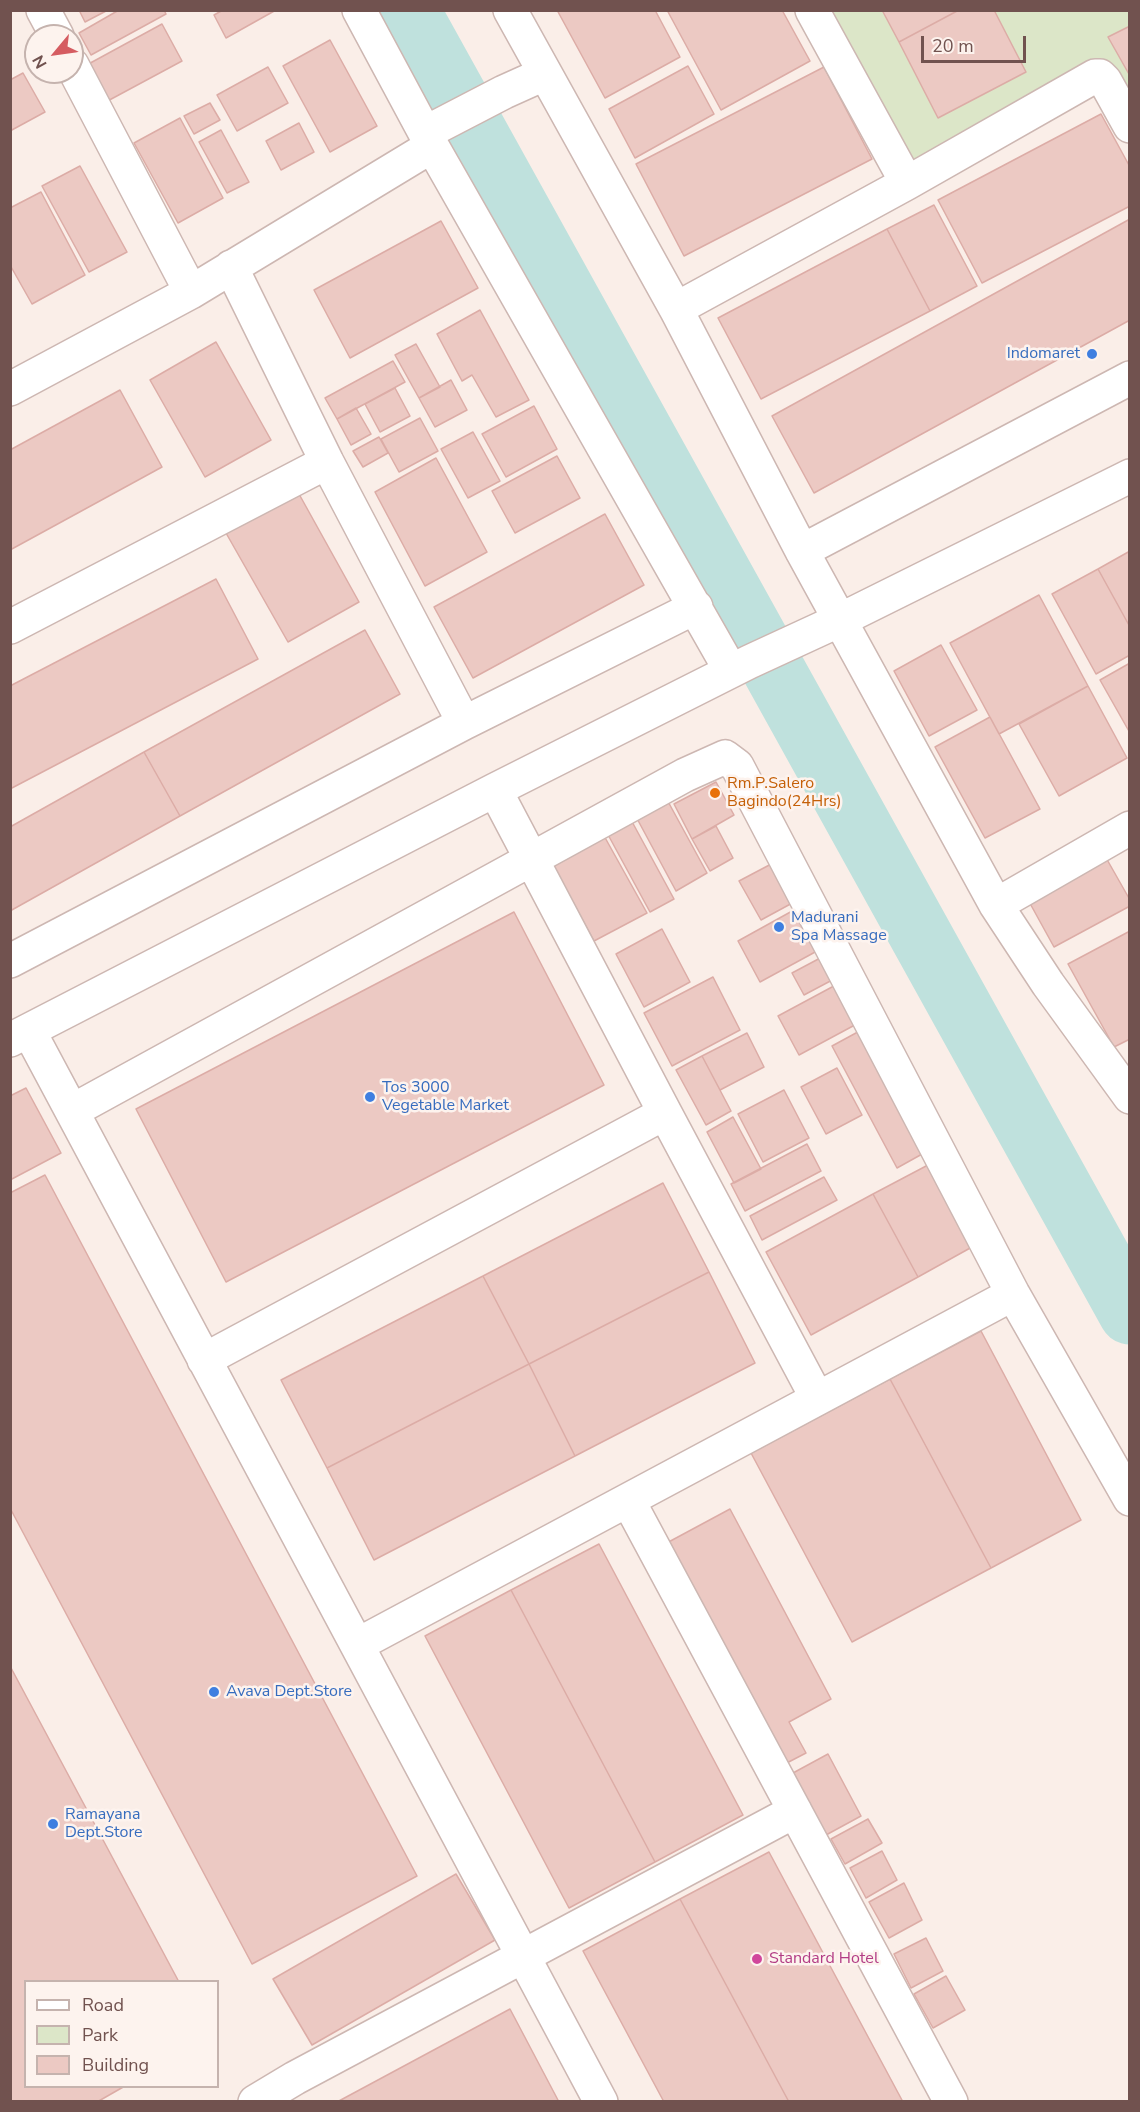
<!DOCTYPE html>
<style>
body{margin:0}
#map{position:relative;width:1140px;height:2112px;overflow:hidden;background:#faeee8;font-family:"Nunito Sans",sans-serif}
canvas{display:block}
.frame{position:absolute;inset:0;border:12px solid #71524f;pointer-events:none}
.legend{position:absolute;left:24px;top:1980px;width:195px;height:108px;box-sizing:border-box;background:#fdf3ee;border:2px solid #c5b3ae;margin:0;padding:8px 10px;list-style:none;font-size:18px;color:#71524f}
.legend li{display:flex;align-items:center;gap:12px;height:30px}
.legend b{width:30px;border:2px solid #c5b3ae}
.north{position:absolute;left:24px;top:24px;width:60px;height:60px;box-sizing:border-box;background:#fdf3ee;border:2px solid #c5b3ae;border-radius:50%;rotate:241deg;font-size:16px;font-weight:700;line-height:24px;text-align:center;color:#71524f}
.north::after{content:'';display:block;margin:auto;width:21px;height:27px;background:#d55c61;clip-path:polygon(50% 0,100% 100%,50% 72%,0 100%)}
.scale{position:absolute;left:921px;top:36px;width:105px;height:27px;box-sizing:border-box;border:3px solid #71524f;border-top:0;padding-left:8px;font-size:18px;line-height:21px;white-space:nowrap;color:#71524f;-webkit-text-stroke:4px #fdf3ee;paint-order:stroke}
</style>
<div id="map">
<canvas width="1140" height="2112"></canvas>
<div class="frame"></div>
<ul class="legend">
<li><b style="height:8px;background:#fff"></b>Road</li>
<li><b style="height:16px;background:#dce6c8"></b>Park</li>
<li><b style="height:16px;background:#ecc9c3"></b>Building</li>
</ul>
<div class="north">N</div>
<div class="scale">20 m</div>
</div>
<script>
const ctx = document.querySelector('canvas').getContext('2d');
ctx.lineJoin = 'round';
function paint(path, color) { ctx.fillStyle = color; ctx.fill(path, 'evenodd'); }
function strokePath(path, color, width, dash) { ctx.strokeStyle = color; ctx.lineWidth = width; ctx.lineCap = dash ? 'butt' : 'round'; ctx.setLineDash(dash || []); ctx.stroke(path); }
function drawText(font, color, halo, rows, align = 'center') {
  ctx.font = font + ' "Nunito Sans",sans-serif'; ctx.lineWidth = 5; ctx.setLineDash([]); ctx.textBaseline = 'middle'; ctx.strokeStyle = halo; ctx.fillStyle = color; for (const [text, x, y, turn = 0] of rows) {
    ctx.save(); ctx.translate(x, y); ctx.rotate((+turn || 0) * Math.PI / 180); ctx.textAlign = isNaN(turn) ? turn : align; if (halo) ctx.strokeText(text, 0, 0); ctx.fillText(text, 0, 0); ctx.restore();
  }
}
paint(new Path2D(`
 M830,11H1129V143L1095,90L927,189Z`), '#dce6c8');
strokePath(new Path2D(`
 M408,10L1130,1313`), '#bfe1dd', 63);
const building = new Path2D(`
 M79,10H108L85,22Z
 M119,10H164L166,14L91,55L79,33Z
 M223,10H276L226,38L214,15Z
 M557,10H655L680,57L605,98Z
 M667,10H782L810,61L721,110Z
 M882,10H959L899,42Z
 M959,10H994L1026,72L938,118L899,42Z
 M162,24L182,61L102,104L83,67Z
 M1130,26V76L1108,37Z
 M330,40L377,126L330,152L283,66Z
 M688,66L714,114L635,158L609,109Z
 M268,67L288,103L237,131L217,95Z
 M824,67L872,159L684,256L636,164Z
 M23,73L45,112L10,131V80Z
 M210,103L220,120L194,134L184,116Z
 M1101,114L1130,167V206L982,283L938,200Z
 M180,118L223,198L178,223L134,143Z
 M299,123L314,152L281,170L266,141Z
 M221,130L249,182L227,193L199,142Z
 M80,166L127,252L89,272L42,186Z
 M41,192L85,275L32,304L10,265V208Z
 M934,205L977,286L930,311L887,229Z
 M1130,219V320L814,493L772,416Z
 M441,221L478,288L350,358L314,290Z
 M887,229L930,311L761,399L718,318Z
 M480,310L529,400L496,417L472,375L462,381L437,334Z
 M216,342L271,440L205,477L150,380Z
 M416,344L440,387L419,398L395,355Z
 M393,361L405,382L337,419L325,398Z
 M451,380L467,410L435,427L419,398Z
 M395,388L410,416L380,432L365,404Z
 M120,390L162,467L10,550V450Z
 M534,406L557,449L506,477L482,434Z
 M356,408L371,434L351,445L337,419Z
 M420,418L438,451L399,472L381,439Z
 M473,432L500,481L468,498L441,449Z
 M379,437L388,453L363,467L353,451Z
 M557,456L580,498L515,533L492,491Z
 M436,458L487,552L425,586L375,492Z
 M294,485L359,602L288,642L222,526Z
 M605,514L644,585L473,678L434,607Z
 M1130,551V627L1098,569Z
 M1098,569L1130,627V655L1096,674L1052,594Z
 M216,579L258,659L10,789V686Z
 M1039,595L1088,686L999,734L950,643Z
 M365,630L400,694L180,816L144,752Z
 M941,645L977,710L929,736L894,671Z
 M1130,663V733L1100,680Z
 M1088,686L1127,758L1059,796L1019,724Z
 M990,717L1040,809L985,838L935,747Z
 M144,752L180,816L10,911V827Z
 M716,782L734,815L692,839L674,804Z
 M665,796L707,873L676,891L634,813Z
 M630,818L674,899L650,912L606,831Z
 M716,826L733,858L710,871L692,839Z
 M603,834L647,913L594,941L551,862Z
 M1105,856L1130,900V906L1054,947L1027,898Z
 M775,862L796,901L761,920L739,881Z
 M794,910L817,951L760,982L738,941Z
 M514,912L604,1085L226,1282L136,1109Z
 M662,929L690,982L644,1007L616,954Z
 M1130,931V1039L1114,1047L1068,964Z
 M824,956L836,978L804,995L792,973Z
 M713,977L740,1030L672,1066L644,1013Z
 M845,980L866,1019L799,1055L778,1016Z
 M867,1027L933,1148L897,1168L832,1046Z
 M747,1033L764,1067L720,1090L702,1056Z
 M702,1056L731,1111L706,1125L676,1070Z
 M837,1068L862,1115L826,1134L801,1087Z
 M26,1088L61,1153L10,1180V1096Z
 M784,1090L809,1138L763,1162L738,1114Z
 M733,1117L761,1169L734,1183L707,1132Z
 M807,1144L821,1171L745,1211L731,1184Z
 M928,1165L972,1247L918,1277L873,1194Z
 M45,1175L417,1876L252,1964L10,1508V1193Z
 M824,1177L837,1200L762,1240L750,1216Z
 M663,1183L709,1272L529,1364L483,1276Z
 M873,1194L918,1277L811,1335L766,1252Z
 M709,1272L755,1363L575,1456L529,1364Z
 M483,1276L529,1364L327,1468L281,1380Z
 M981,1331L1081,1520L991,1568L890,1379Z
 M529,1364L575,1456L374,1560L327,1468Z
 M890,1379L991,1568L852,1642L751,1453Z
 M730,1509L831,1699L789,1722L806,1753L781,1766L663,1545Z
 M599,1544L743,1815L655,1862L511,1590Z
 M511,1590L655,1862L569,1908L425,1636Z
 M10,1666L179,1982H26V2086H125L97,2102H10Z
 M828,1754L861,1816L826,1835L793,1773Z
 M868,1819L882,1843L845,1864L831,1839Z
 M882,1851L897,1880L866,1898L850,1868Z
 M769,1852L903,2102H789L680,1899Z
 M456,1874L495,1940L312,2045L273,1979Z
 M904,1883L922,1920L889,1938L869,1902Z
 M680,1899L789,2102H664L583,1951Z
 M926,1938L943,1971L911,1988L894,1954Z
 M946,1976L965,2010L933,2028L914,1994Z
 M510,2009L559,2102H337Z`);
paint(building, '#ecc9c3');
strokePath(building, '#dcaca6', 1.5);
const minor = new Path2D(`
 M43,10L57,36
 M359,10L432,146L731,671
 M510,10L676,309L802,551L996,905L1048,984L1130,1097
 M812,10L907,183
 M72,65L191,292
 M425,133L504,92L544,74
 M231,267L327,462L464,723
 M676,309L907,183L1095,76H1100L1105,81L1130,126
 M10,389L191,292L432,146
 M802,551L1130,378
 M10,627L327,462
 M495,790L665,1113L817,1398
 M996,905L1130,828
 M10,961L464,723L696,607
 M29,1031L601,2102
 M10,1040L495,790L749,662L840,620L1130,476
 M72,1111L685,775L725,757L737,766L1013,1294L1130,1499
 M204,1360L665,1113
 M628,1500L951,2102
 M357,1645L1013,1294
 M255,2102L295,2078L795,1811`);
strokePath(minor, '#cdb7b2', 36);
strokePath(minor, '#fff', 33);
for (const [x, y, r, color] of [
 [1092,354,6,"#3f7fe0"],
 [715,793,6,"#e8710a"],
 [779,927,6,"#3f7fe0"],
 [370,1097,6,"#3f7fe0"],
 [214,1692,6,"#3f7fe0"],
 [53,1824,6,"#3f7fe0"],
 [757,1959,6,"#d1479c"]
]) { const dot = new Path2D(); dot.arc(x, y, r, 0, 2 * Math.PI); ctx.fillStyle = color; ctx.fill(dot); strokePath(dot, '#fdf3ee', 2); }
drawText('16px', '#366cbe', '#fdf3ee', [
 ["Indomaret",1080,354,"right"],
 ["Madurani",791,918],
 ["Spa Massage",791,936],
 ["Tos 3000",382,1088],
 ["Vegetable Market",382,1106],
 ["Avava Dept.Store",226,1692],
 ["Ramayana",65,1815],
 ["Dept.Store",65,1833]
], 'left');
drawText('16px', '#c56008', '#fdf3ee', [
 ["Rm.P.Salero",727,784],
 ["Bagindo(24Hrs)",727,802]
], 'left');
drawText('16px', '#b23c85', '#fdf3ee', [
 ["Standard Hotel",769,1959]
], 'left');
</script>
